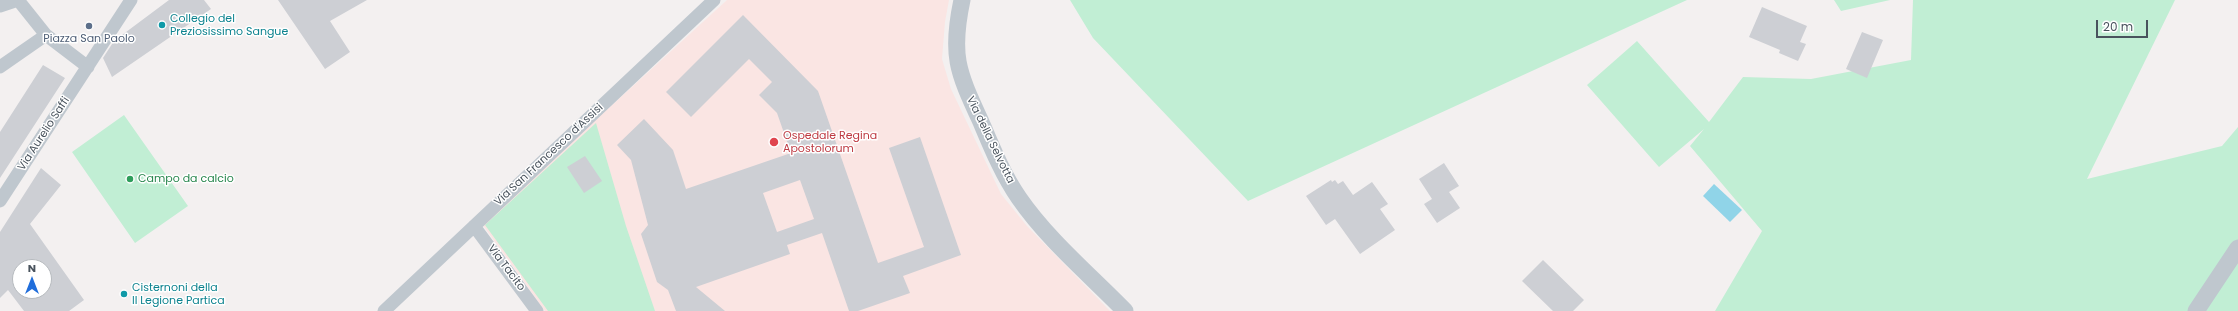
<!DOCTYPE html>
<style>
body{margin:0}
#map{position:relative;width:2238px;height:311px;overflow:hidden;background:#f3f0f0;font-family:Poppins,sans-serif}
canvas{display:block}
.north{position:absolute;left:12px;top:259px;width:40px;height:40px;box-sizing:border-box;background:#fff;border:1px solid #b6babe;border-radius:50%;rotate:0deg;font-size:11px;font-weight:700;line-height:16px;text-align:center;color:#49535d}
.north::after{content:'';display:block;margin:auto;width:14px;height:18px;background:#216edb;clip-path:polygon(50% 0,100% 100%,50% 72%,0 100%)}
.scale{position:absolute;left:2096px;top:20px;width:52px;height:18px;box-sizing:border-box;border:2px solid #49535d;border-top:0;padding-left:5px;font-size:12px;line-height:14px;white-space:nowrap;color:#49535d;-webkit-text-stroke:3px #fff;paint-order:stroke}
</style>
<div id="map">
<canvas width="2238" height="311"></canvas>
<div class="north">N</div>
<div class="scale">20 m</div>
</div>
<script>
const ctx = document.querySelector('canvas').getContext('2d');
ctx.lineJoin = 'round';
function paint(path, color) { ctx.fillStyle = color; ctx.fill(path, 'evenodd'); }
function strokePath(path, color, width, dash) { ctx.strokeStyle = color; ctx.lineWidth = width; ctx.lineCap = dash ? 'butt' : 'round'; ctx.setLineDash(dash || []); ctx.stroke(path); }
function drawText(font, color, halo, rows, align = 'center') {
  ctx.font = font + ' Poppins,sans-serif'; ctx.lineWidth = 3; ctx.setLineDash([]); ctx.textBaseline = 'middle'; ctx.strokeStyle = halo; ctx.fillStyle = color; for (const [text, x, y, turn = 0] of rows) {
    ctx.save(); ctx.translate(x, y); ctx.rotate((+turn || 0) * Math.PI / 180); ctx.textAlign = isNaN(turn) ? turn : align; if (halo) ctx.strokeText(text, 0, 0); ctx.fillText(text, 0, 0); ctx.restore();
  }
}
paint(new Path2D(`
 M727,0H949L945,22L942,59L951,89L1001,194L1027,226L1110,311H545L482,224Z`), '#fae5e3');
paint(new Path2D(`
 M1070,0H1687L1248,201L1093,38Z
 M1834,0H1890L1841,11Z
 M1913,0H2175L2087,179L2222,146L2238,127V311H1715L1762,231L1690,146L1704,129L1659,167L1587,85L1637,41L1709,122L1743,77L1811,79L1911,60Z
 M124,115L188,206L135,243L72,152Z
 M596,123L626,226L655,311H548L485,225Z`), '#c1eed4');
paint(new Path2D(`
 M1714,184L1742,210L1730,222L1703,196Z`), '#90d4e8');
paint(new Path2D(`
 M169,0H204L211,9L112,77L103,58L114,41Z
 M278,0H367L330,21L350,52L325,69Z
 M1762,7L1807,26L1800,42L1806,44L1798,61L1779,53L1780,50L1749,37Z
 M743,15L818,91L878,263L924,247L889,148L920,137L961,255L903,276L910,293L858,311H849L822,233L787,245L790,254L696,287L725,311H676L668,290L657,282L641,234L648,225L631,160L617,145L644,119L673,150L686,189L791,153L777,113L759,95L772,82L749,59L691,117L666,92ZM800,180L814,219L777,232L763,193Z
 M1862,32L1883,40L1867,78L1846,69Z
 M43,65L65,78L0,178V132Z
 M585,156L602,181L584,193L567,167Z
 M1444,163L1459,186L1449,192L1460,208L1437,223L1424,204L1432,199L1419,179Z
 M41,168L61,185L30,224L84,300L69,311H24L8,290L0,298V232ZM20,267H44V291H20Z
 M1331,180L1332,182L1335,180L1338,184L1343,181L1353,195L1372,182L1388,204L1380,209L1395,230L1360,254L1335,219L1326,225L1306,196Z
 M1543,260L1584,300L1573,311H1553L1522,281Z`), '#cdcfd4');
strokePath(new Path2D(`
 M18,0L46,35L88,67
 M0,6L18,0
 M0,67L46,35
 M0,201L131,0
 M474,226L537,311
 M384,311L714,0`), '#bfc7ce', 13);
strokePath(new Path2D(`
 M962,0C950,56 958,72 981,122C992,148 1003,175 1019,198C1048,240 1090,275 1125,311
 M2196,311L2238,248`), '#bfc7ce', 17);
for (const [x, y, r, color] of [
 [162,25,4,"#0f9aa8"],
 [89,26,4,"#5c6f8a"],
 [774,142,5,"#e0444e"],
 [130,179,4,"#2e9e5b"],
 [124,294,4,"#0f9aa8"]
]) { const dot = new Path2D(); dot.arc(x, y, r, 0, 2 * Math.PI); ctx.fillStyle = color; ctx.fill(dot); strokePath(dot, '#fff', 1.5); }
drawText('11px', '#0d838f', '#fff', [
 ["Collegio del",170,19],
 ["Preziosissimo Sangue",170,32],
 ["Cisternoni della",132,288],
 ["II Legione Partica",132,301]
], 'left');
drawText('11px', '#4e5e75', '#fff', [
 ["Piazza San Paolo",89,39]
]);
drawText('11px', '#49535d', '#fff', [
 ["Via Aurelio Saffi",44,134,-57],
 ["Via della Selvotta",990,140,64],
 ["Via San Francesco d'Assisi",549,155,-43],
 ["Via Tacito",506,268,53]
]);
drawText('11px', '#be3a42', '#fff', [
 ["Ospedale Regina",783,136],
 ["Apostolorum",783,149]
], 'left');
drawText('11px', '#27864d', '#fff', [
 ["Campo da calcio",138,179]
], 'left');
</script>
